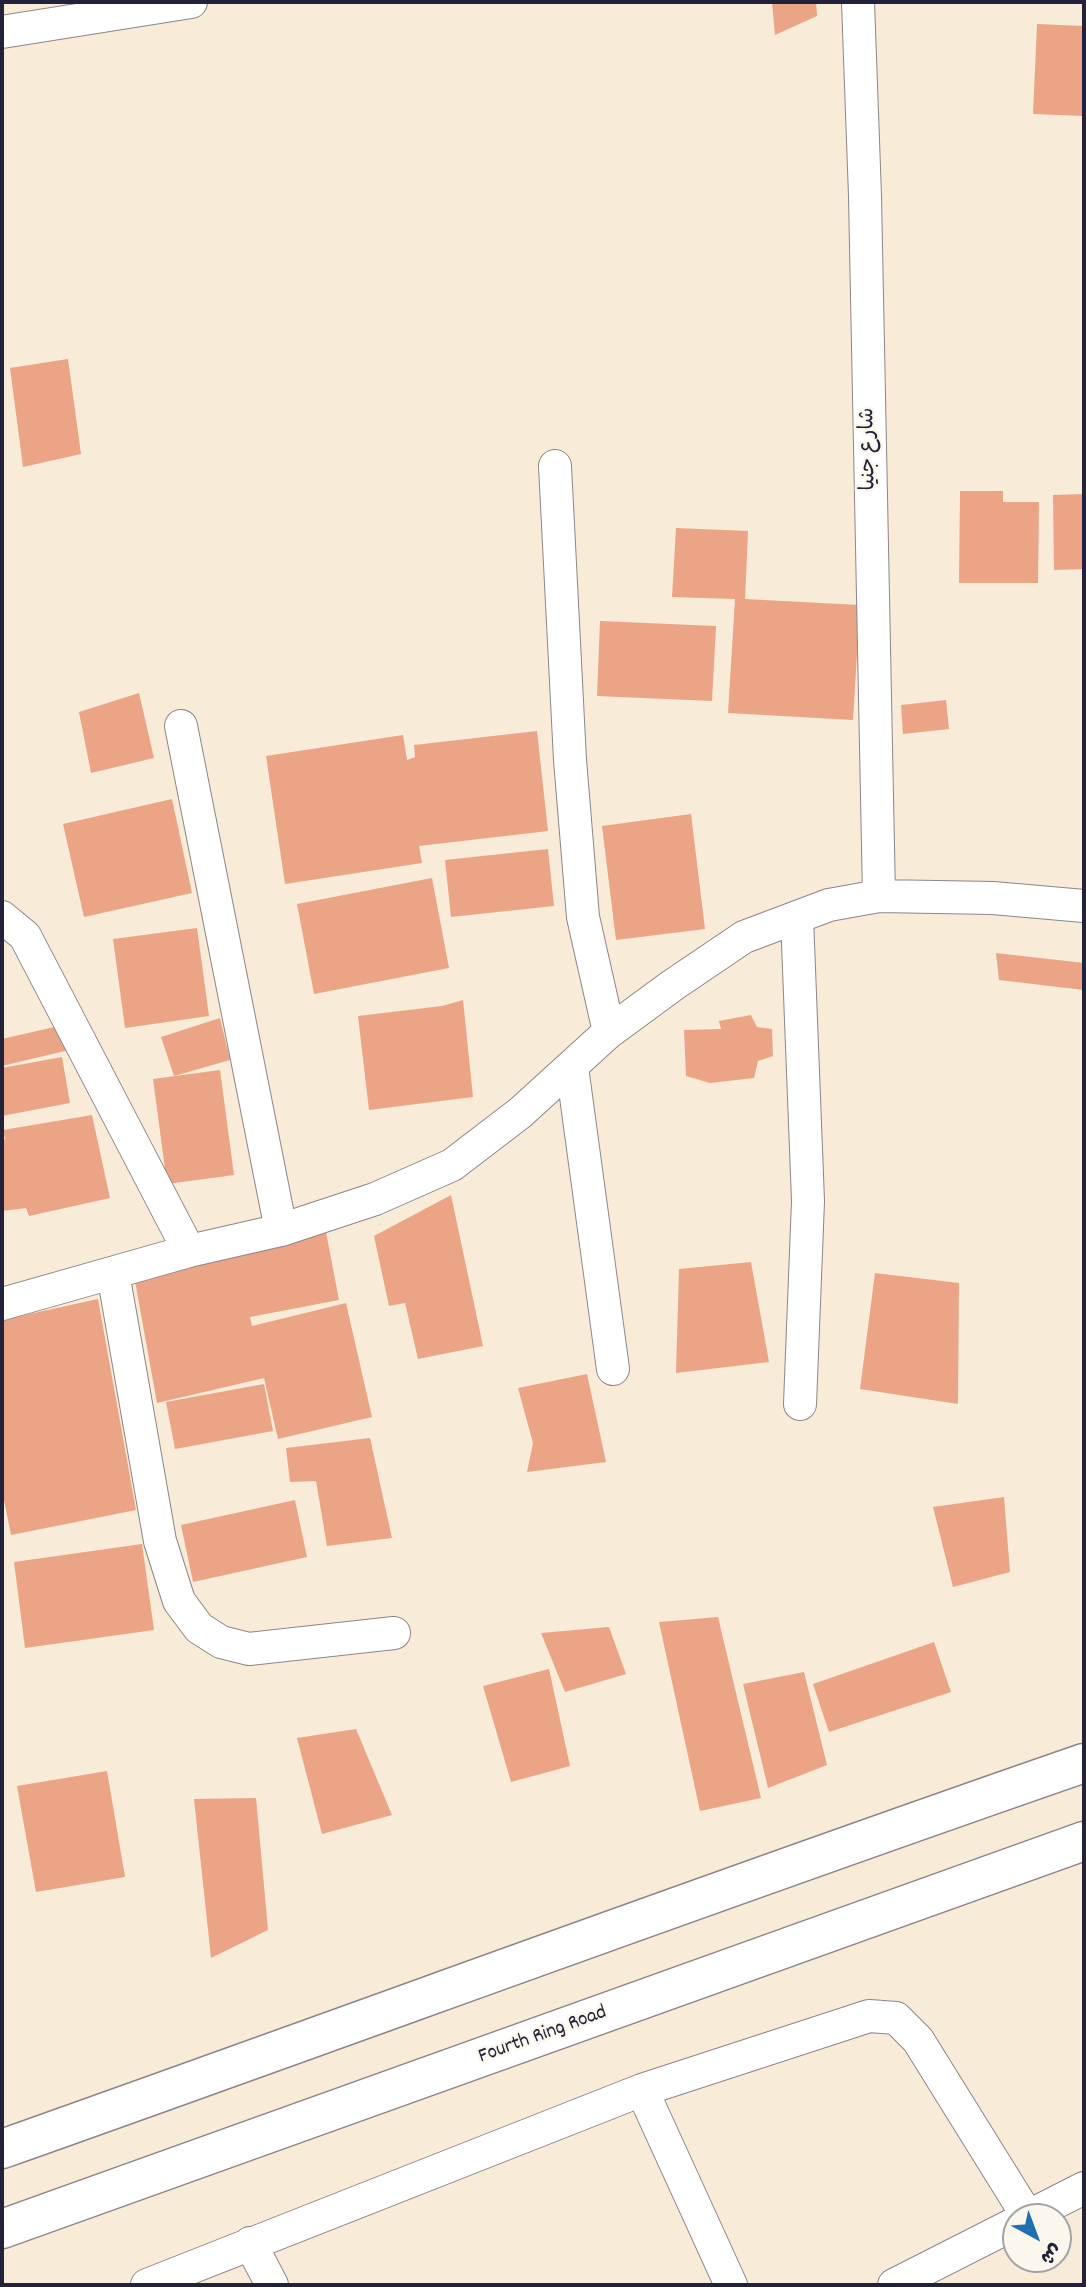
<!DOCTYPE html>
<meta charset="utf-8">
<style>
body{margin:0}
#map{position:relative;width:1086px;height:2287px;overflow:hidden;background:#f8ebd7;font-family:Dekko,"Playpen Sans Arabic",sans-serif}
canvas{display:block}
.frame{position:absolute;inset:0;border:4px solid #22223b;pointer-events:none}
.north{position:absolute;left:1002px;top:2203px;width:70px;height:70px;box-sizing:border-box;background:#fbf7ec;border:2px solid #a4a2a5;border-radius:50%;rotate:139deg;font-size:19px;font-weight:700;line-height:28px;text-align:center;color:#22223b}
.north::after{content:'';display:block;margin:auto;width:24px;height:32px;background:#1f6fb2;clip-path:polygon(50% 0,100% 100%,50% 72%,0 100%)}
</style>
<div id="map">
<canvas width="1086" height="2287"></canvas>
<div class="frame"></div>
<div class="north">ش</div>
</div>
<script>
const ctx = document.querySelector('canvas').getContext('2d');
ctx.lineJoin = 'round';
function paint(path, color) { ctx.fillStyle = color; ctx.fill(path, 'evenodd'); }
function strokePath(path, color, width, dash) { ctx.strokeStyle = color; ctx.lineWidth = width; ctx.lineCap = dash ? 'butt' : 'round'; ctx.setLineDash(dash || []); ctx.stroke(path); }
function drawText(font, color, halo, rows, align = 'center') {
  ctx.font = font + ' Dekko,"Playpen Sans Arabic",sans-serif'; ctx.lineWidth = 5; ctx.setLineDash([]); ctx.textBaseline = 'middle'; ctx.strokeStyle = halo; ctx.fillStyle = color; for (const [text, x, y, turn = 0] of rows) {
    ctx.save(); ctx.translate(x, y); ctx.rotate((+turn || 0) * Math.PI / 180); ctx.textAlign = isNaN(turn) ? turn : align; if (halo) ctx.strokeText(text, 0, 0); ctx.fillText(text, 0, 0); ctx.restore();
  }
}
paint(new Path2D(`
 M772,2H816L817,16L775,35Z
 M1037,24L1084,26V116L1033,114Z
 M68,359L81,454L23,467L10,368Z
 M960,491H1003V502H1039L1038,583H959Z
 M1084,494V569L1054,570L1053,495Z
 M676,528L748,531L745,599L860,605L853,720L728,713L735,599L672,597Z
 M600,621L716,626L712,701L597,696Z
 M139,693L154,758L91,773L79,712Z
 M946,700L949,729L903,734L901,705Z
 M537,731L548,831L419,846L422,863L285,884L266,756L403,735L407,760L415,757L414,745Z
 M172,799L192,893L84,917L63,824Z
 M691,814L705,929L616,940L602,826Z
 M548,849L554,906L451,917L445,860Z
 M432,878L449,968L314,994L297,904Z
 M197,928L209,1016L125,1028L113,939Z
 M996,953L1084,963V990L999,980Z
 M463,1000L473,1097L369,1110L358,1016L442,1006Z
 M751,1015L757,1027L772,1029L773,1056L758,1061L754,1078L710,1083L686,1076L684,1030L721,1029L719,1021Z
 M220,1018L230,1060L174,1076L161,1037Z
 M63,1025L69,1050L2,1066V1039Z
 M62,1057L70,1103L2,1116V1068Z
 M220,1070L234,1175L167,1184L153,1079Z
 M92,1115L110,1198L29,1216L26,1208L2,1211V1140L5,1139L3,1130Z
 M451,1195L483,1346L418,1359L405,1303L389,1306L374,1236Z
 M326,1232L339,1300L250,1317L252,1326L346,1303L372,1417L278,1439L264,1378L157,1403L133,1270Z
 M751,1262L769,1362L676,1373L679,1269Z
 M875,1273L959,1283L958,1404L860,1389Z
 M98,1299L136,1510L11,1535L2,1490V1320Z
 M587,1374L606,1462L527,1472L533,1443L518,1388Z
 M264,1384L273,1431L175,1449L166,1402Z
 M370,1438L392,1538L327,1546L316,1481L290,1482L286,1448Z
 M1004,1497L1010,1572L953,1587L933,1507Z
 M295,1500L307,1557L193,1582L181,1525Z
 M142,1544L154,1630L25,1648L14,1562Z
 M718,1617L761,1798L700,1811L659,1622Z
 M609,1627L626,1674L565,1692L541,1633Z
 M934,1642L951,1692L829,1732L813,1684Z
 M549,1669L570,1766L511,1782L483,1686Z
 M804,1672L827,1765L768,1788L743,1684Z
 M356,1729L392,1815L322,1834L297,1738Z
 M107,1771L125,1877L36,1892L17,1786Z
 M256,1798L268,1930L211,1958L194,1799Z`), '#eca486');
const street = new Path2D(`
 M858,2L865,196L879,896
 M2,32L191,2
 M555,466L570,760L583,917L609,1032
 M181,726L281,1230
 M2,917L25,936L189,1251
 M797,917L808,1201L800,1404
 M572,1067L613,1369
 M113,1273L160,1541L179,1601L199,1628L221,1642L249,1649L394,1633
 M2,1304L189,1251L281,1230L375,1199L452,1165L520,1113L609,1032L673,985L744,937L829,905L879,896L993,898L1084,906
 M642,2090L731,2285
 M1027,2217L1084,2188
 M250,2243L272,2285
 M147,2285L642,2090L869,2016L896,2018L918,2040L1028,2217
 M894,2285L1016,2223`);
const primary = new Path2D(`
 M2,2149C363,2021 722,1888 1084,1763
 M2,2229L1084,1841`);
strokePath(street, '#8d8689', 34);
strokePath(primary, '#8d8689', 41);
strokePath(street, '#fff', 32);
strokePath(primary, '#fff', 38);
drawText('21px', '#22223b', '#fbf7ec', [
 ["شارع جنيا",870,449,-91],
 ["Fourth Ring Road",543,2036,-20]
]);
</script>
